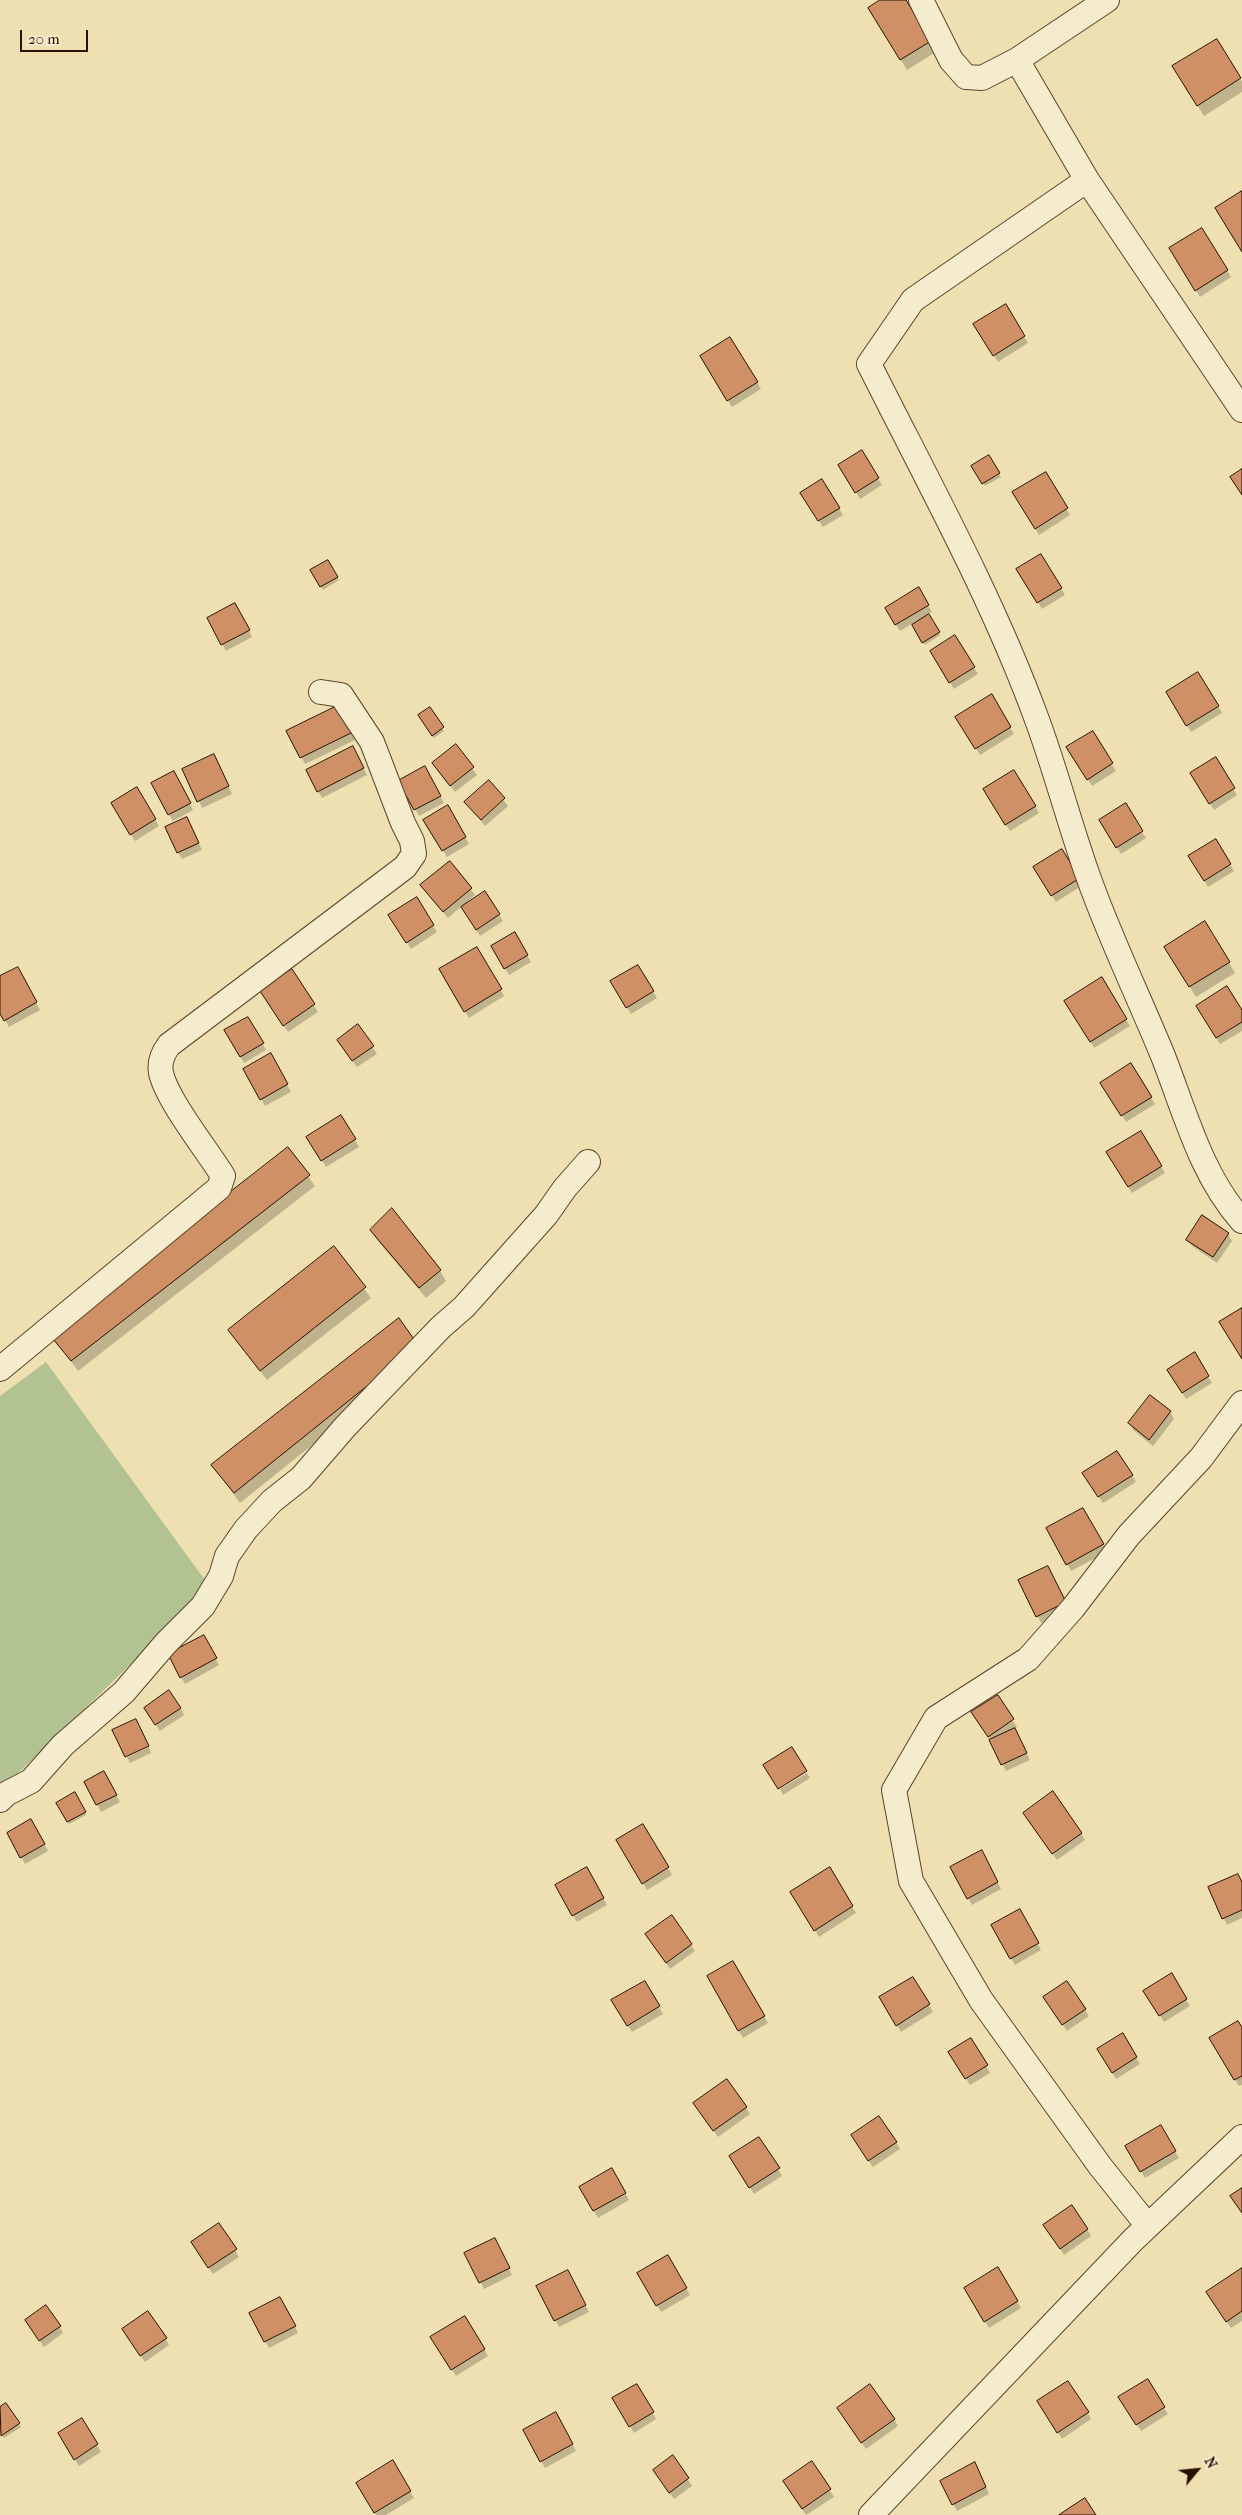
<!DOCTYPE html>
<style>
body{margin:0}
#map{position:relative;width:1242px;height:2515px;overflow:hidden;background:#efe0b2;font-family:"IM FELL French Canon",serif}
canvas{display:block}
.north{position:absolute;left:1172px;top:2445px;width:50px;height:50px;-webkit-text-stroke:4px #f5ebcd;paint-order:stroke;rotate:62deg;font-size:14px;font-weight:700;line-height:20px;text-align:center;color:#291000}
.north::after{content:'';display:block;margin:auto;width:18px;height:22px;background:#291000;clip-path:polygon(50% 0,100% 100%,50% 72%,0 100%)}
.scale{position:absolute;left:20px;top:30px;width:68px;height:22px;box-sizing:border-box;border:2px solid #291000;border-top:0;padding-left:6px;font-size:15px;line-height:18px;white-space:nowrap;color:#291000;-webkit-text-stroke:4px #f5ebcd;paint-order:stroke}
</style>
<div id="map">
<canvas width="1242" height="2515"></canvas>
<div class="north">N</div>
<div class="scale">20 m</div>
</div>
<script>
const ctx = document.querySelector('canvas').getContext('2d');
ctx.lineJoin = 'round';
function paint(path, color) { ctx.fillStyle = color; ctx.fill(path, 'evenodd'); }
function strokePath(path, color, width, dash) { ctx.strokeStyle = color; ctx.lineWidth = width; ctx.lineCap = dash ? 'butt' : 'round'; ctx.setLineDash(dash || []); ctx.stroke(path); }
paint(new Path2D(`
 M46,1362L210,1587L0,1791V1396Z`), '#b2c391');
paint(new Path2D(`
 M882,0H905L936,52L907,70L875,18Z
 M1216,41L1242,82V92L1204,116L1180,77Z
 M1202,229L1231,277L1200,297L1170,249Z
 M1006,306L1028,343L998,362L975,324Z
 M730,339L761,389L732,407L702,357Z
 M861,452L882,485L860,499L840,465Z
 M988,457L1001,477L985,486L973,466Z
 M1045,474L1070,515L1039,535L1014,493Z
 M822,481L843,515L823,527L802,493Z
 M1041,555L1065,595L1042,609L1018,569Z
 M328,562L339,580L323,590L312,571Z
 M918,589L932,612L928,614L940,635L925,645L912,624L900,631L886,609Z
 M235,605L252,637L226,651L209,619Z
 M955,637L978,674L954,689L931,652Z
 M1198,674L1222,713L1191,732L1167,693Z
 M991,696L1014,734L980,755L957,717Z
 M429,709L444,731L434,738L419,716Z
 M342,713L355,740L305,764L288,732Z
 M1092,732L1116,771L1092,786L1068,747Z
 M456,746L477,775L455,792L438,770Z
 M356,754L367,775L322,798L318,791Z
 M1215,759L1237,795L1214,810L1191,773Z
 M217,762L232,794L202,808L199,801Z
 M425,768L444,803L419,816L400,781Z
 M1014,772L1039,813L1010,831L985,790Z
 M173,773L193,810L173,821L153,784Z
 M489,782L508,806L485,826L466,802Z
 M136,789L159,826L135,841L113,803Z
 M1125,805L1146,838L1121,854L1100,820Z
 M447,807L469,844L447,857L425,820Z
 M187,818L202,850L182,859L178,852Z
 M1215,840L1234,871L1208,887L1190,856Z
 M1062,850L1083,885L1056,902L1034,867Z
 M450,862L475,895L466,903L467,904L499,915L503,921L480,936L462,906L448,918L426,892Z
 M416,899L437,932L411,949L394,922Z
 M1205,923L1235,973L1196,997L1172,958Z
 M515,934L531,962L509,975L493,947Z
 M476,948L504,996L469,1018L441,970Z
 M638,966L657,998L631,1014L612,982Z
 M17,968L40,1010L9,1027L0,1011V978Z
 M291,971L318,1012L288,1032L265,998Z
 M1101,979L1130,1026L1094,1048L1066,1001Z
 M1198,1006L1242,1013V1031L1220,1044Z
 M248,1018L266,1050L244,1063L226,1031Z
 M358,1026L377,1054L357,1067L343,1047Z
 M271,1055L291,1092L265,1106L245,1069Z
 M1131,1065L1155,1104L1126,1122L1102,1083Z
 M341,1116L359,1147L326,1167L307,1137Z
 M1140,1133L1165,1173L1132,1193L1108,1153Z
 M288,1149L315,1186L78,1371L51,1334Z
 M371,1230L440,1271L446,1281L426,1298L377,1240Z
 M1228,1234L1232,1241L1217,1263L1192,1246L1188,1240Z
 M334,1248L371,1298L267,1380L229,1330Z
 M398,1320L423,1356L240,1503L213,1466Z
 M1194,1354L1212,1383L1186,1399L1169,1370Z
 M1170,1412L1174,1419L1153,1446L1133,1430L1130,1423Z
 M1132,1475L1136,1482L1103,1503L1088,1480Z
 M1083,1509L1107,1552L1071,1571L1048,1528Z
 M1020,1581L1069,1609L1041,1623Z
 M204,1636L219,1665L185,1684L169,1654Z
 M997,1696L1017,1727L1014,1729L1030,1760L1006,1771L991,1741L976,1719Z
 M180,1708L184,1715L160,1731L149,1715Z
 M149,1747L151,1753L130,1763L127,1757Z
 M104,1773L120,1802L101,1812L86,1783Z
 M807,1773L810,1778L783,1795L780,1789Z
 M75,1794L86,1815L69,1824L58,1803Z
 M1028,1820L1081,1833L1085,1840L1057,1860Z
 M31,1821L48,1851L25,1864L8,1834Z
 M643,1826L672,1875L647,1890L618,1841Z
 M981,1852L1001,1889L972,1905L952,1868Z
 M587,1869L607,1905L577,1922L556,1885Z
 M829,1869L856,1913L819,1937L792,1892Z
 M1242,1882V1918L1227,1925L1210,1888Z
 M1020,1911L1041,1950L1015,1965L993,1925Z
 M672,1917L695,1951L670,1969L651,1941Z
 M732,1963L768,2023L743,2038L708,1977Z
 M1171,1975L1190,2006L1164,2022L1145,1991Z
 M912,1978L933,2012L901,2032L881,1998Z
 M644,1982L663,2014L632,2032L613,2001Z
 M1049,2004L1085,2010L1089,2016L1067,2031Z
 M1242,2030V2085L1239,2086L1210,2039Z
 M1122,2035L1140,2064L1116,2079L1098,2049Z
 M970,2040L990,2073L970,2085L950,2052Z
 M746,2108L750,2114L718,2137L699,2110Z
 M1160,2127L1179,2158L1145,2178L1127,2147Z
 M759,2138L782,2176L754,2194L734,2163Z
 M856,2142H896L900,2149L873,2167Z
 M612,2169L629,2200L598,2218L580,2187Z
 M219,2225L239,2257L213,2274L196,2249Z
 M1087,2229L1091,2236L1064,2255L1049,2232Z
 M498,2247L512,2275L484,2289L466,2254Z
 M668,2257L690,2295L661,2312L639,2274Z
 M997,2269L1021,2308L989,2328L965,2289Z
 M1242,2270V2321L1231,2328L1212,2299Z
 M571,2278L589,2312L559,2327L538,2287Z
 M284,2305L298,2333L269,2348L265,2341Z
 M59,2326L63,2333L44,2347L30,2327Z
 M127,2336L166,2339L169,2345L145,2362Z
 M436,2344L484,2349L488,2356L456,2376Z
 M1147,2380L1168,2414L1141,2431L1120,2398Z
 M637,2385L656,2419L634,2433L614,2399Z
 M6,2405L21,2427L4,2438L0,2433V2409Z
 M1042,2408L1088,2413L1091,2419L1062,2439Z
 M556,2414L576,2451L545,2468L525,2431Z
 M842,2415L894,2419L898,2426L866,2449Z
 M82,2420L101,2452L79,2466L59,2434Z
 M673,2457L692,2486L674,2499L659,2477Z
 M392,2462L414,2498L386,2515H376L357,2484Z
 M812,2463L834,2497L806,2515L788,2488Z
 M975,2463L989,2494L957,2511L942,2482Z`), '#0003');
const building = new Path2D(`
 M880,0H906L931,41L900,60L868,8Z
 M1217,39L1241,78L1197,106L1172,66Z
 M1242,191V252L1215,208Z
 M1202,228L1228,270L1195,291L1169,248Z
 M1006,304L1025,336L993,356L973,324Z
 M730,337L758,382L727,401L700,356Z
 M862,450L879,478L855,493L838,465Z
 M989,455L1000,473L982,484L971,466Z
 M1242,469V495L1230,477Z
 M1046,472L1068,508L1035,529L1012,492Z
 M822,479L840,508L818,521L800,493Z
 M1041,554L1062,588L1037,603L1016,569Z
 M328,560L338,577L320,587L310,570Z
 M919,587L929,605L895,625L885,608Z
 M235,603L250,630L221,645L207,618Z
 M929,614L940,632L922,643L912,625Z
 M955,635L975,667L949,683L930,651Z
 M1198,672L1219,706L1186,726L1166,692Z
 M992,694L1011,727L975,749L955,717Z
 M339,705L353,732L300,758L286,731Z
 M430,707L444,727L432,736L418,715Z
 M1093,731L1113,763L1087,780L1066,747Z
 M456,744L474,767L450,786L432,763Z
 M353,746L364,768L317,792L306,770Z
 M214,754L229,786L197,802L182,769Z
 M1216,757L1235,788L1209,804L1190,773Z
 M425,766L441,796L414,810L398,781Z
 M1014,770L1036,806L1005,825L983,789Z
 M174,771L191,803L168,815L151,783Z
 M489,780L505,798L481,820L464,802Z
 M137,787L156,819L130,835L111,803Z
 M1126,803L1143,831L1116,848L1099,820Z
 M448,805L466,837L442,851L423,820Z
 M187,817L199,843L177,853L165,827Z
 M1216,839L1231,864L1204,881L1188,856Z
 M1062,849L1080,878L1051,896L1033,867Z
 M450,861L472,888L443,912L420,885Z
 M485,891L500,914L476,930L461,907Z
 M417,897L434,925L406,943L388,915Z
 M1205,921L1230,962L1189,987L1164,947Z
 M515,932L528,955L504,969L491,946Z
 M477,947L502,989L464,1012L439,969Z
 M638,965L654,991L626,1008L610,981Z
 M18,967L37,1002L4,1021L0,1014V976Z
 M292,969L315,1004L283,1026L260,991Z
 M1102,977L1127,1019L1090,1042L1064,1001Z
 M1227,986L1242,1010V1022L1216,1038L1196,1006Z
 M248,1017L264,1043L240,1057L224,1030Z
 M358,1024L374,1046L352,1061L337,1040Z
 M271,1053L288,1084L260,1100L243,1069Z
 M1131,1063L1152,1097L1121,1116L1100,1083Z
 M341,1115L356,1139L321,1161L306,1137Z
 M1141,1131L1162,1166L1128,1187L1106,1152Z
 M288,1147L310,1175L71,1361L49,1334Z
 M392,1208L441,1270L419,1288L370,1230Z
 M1202,1215L1229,1233L1213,1257L1186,1240Z
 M334,1246L366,1287L260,1371L228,1330Z
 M1242,1308V1359L1219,1322Z
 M399,1318L418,1345L234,1493L211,1465Z
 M1195,1352L1209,1376L1182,1393L1167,1370Z
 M1150,1395L1171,1411L1149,1440L1128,1423Z
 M1117,1451L1133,1475L1098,1497L1082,1473Z
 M1083,1508L1104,1544L1066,1565L1046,1528Z
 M1048,1566L1066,1602L1036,1617L1018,1580Z
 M204,1635L217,1658L180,1678L168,1654Z
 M169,1690L181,1708L155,1725L144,1708Z
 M998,1695L1014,1719L988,1737L971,1712Z
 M136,1719L149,1746L125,1757L112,1730Z
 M1015,1728L1027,1753L1001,1765L989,1740Z
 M792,1747L807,1771L778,1789L763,1765Z
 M104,1771L117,1795L96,1805L84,1782Z
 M1053,1791L1082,1833L1052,1854L1023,1813Z
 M75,1792L86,1812L67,1822L56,1803Z
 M31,1819L45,1844L20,1858L7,1833Z
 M643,1824L669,1867L642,1884L616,1840Z
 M982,1850L998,1882L967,1899L950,1867Z
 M587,1867L604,1898L572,1916L555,1885Z
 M830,1867L853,1906L814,1931L790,1892Z
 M1238,1874L1242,1882V1910L1222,1919L1208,1887Z
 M1020,1909L1039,1943L1010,1959L991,1925Z
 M672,1915L692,1944L666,1963L645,1934Z
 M733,1961L765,2016L738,2031L707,1976Z
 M1172,1973L1187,1999L1159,2016L1143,1991Z
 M913,1977L930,2004L896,2026L879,1997Z
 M645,1981L660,2006L627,2026L611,2000Z
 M1067,1981L1086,2009L1062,2025L1043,1997Z
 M1238,2021L1242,2027V2076L1234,2080L1209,2038Z
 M1123,2033L1137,2057L1112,2073L1097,2049Z
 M971,2038L988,2065L965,2079L948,2052Z
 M727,2079L747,2107L713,2131L693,2103Z
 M879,2116L897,2142L868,2161L851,2135Z
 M1161,2125L1176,2151L1140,2172L1125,2146Z
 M759,2137L780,2168L749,2188L729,2156Z
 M612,2168L626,2193L593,2211L579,2187Z
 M1242,2188V2213L1230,2196Z
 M1072,2205L1088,2229L1060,2249L1043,2225Z
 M219,2223L237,2249L208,2268L191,2242Z
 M495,2238L510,2268L479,2283L464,2253Z
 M668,2255L687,2288L656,2306L637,2273Z
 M998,2267L1018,2301L984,2322L964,2288Z
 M1242,2268V2311L1226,2322L1206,2292Z
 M568,2270L586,2305L554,2321L536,2286Z
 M280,2297L296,2326L264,2342L249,2313Z
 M46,2305L61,2326L39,2341L25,2320Z
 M148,2311L167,2338L140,2356L122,2329Z
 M465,2316L485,2349L451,2370L430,2337Z
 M1148,2379L1165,2407L1136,2425L1118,2397Z
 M1068,2381L1089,2412L1057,2433L1037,2401Z
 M637,2384L654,2412L629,2427L612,2398Z
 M870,2384L895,2419L861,2443L837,2408Z
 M6,2403L20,2423L1,2436L0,2407Z
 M556,2412L573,2444L540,2462L523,2430Z
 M82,2418L98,2444L74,2460L58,2433Z
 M673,2455L689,2478L669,2493L653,2470Z
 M393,2460L411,2491L374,2513L356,2483Z
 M812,2461L831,2489L802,2509L783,2481Z
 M975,2462L986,2487L952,2505L940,2481Z
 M1085,2498L1096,2515H1059Z`);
paint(building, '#cf9066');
strokePath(building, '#291000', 1);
const minor = new Path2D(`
 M921,0L951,60L966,77L982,78L1017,60
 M1107,0L1017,60L1087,180L913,300L869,364C927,480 991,595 1036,717C1057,773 1071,831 1092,887C1113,944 1140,1000 1163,1056C1185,1112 1201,1175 1242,1221
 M1087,180L1242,410
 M0,1369L219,1188L223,1176C207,1150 167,1100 161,1073C159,1063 163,1053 169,1045L405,867L414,854L412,841L403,823L372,742L341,695L321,692
 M0,1800L6,1794L31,1781L63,1745L124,1692L166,1643L203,1606L221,1576L227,1556L246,1529L272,1501L301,1478L345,1427L441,1327L464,1307L546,1215L565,1188L588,1162
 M1148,2226L1100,2166L981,2000L911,1881L894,1790L936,1718L1028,1659L1073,1608L1129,1535L1201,1458L1242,1403
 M871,2515L1133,2240L1242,2137`);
strokePath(minor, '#5a442c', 26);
strokePath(minor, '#f5ebcd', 24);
</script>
